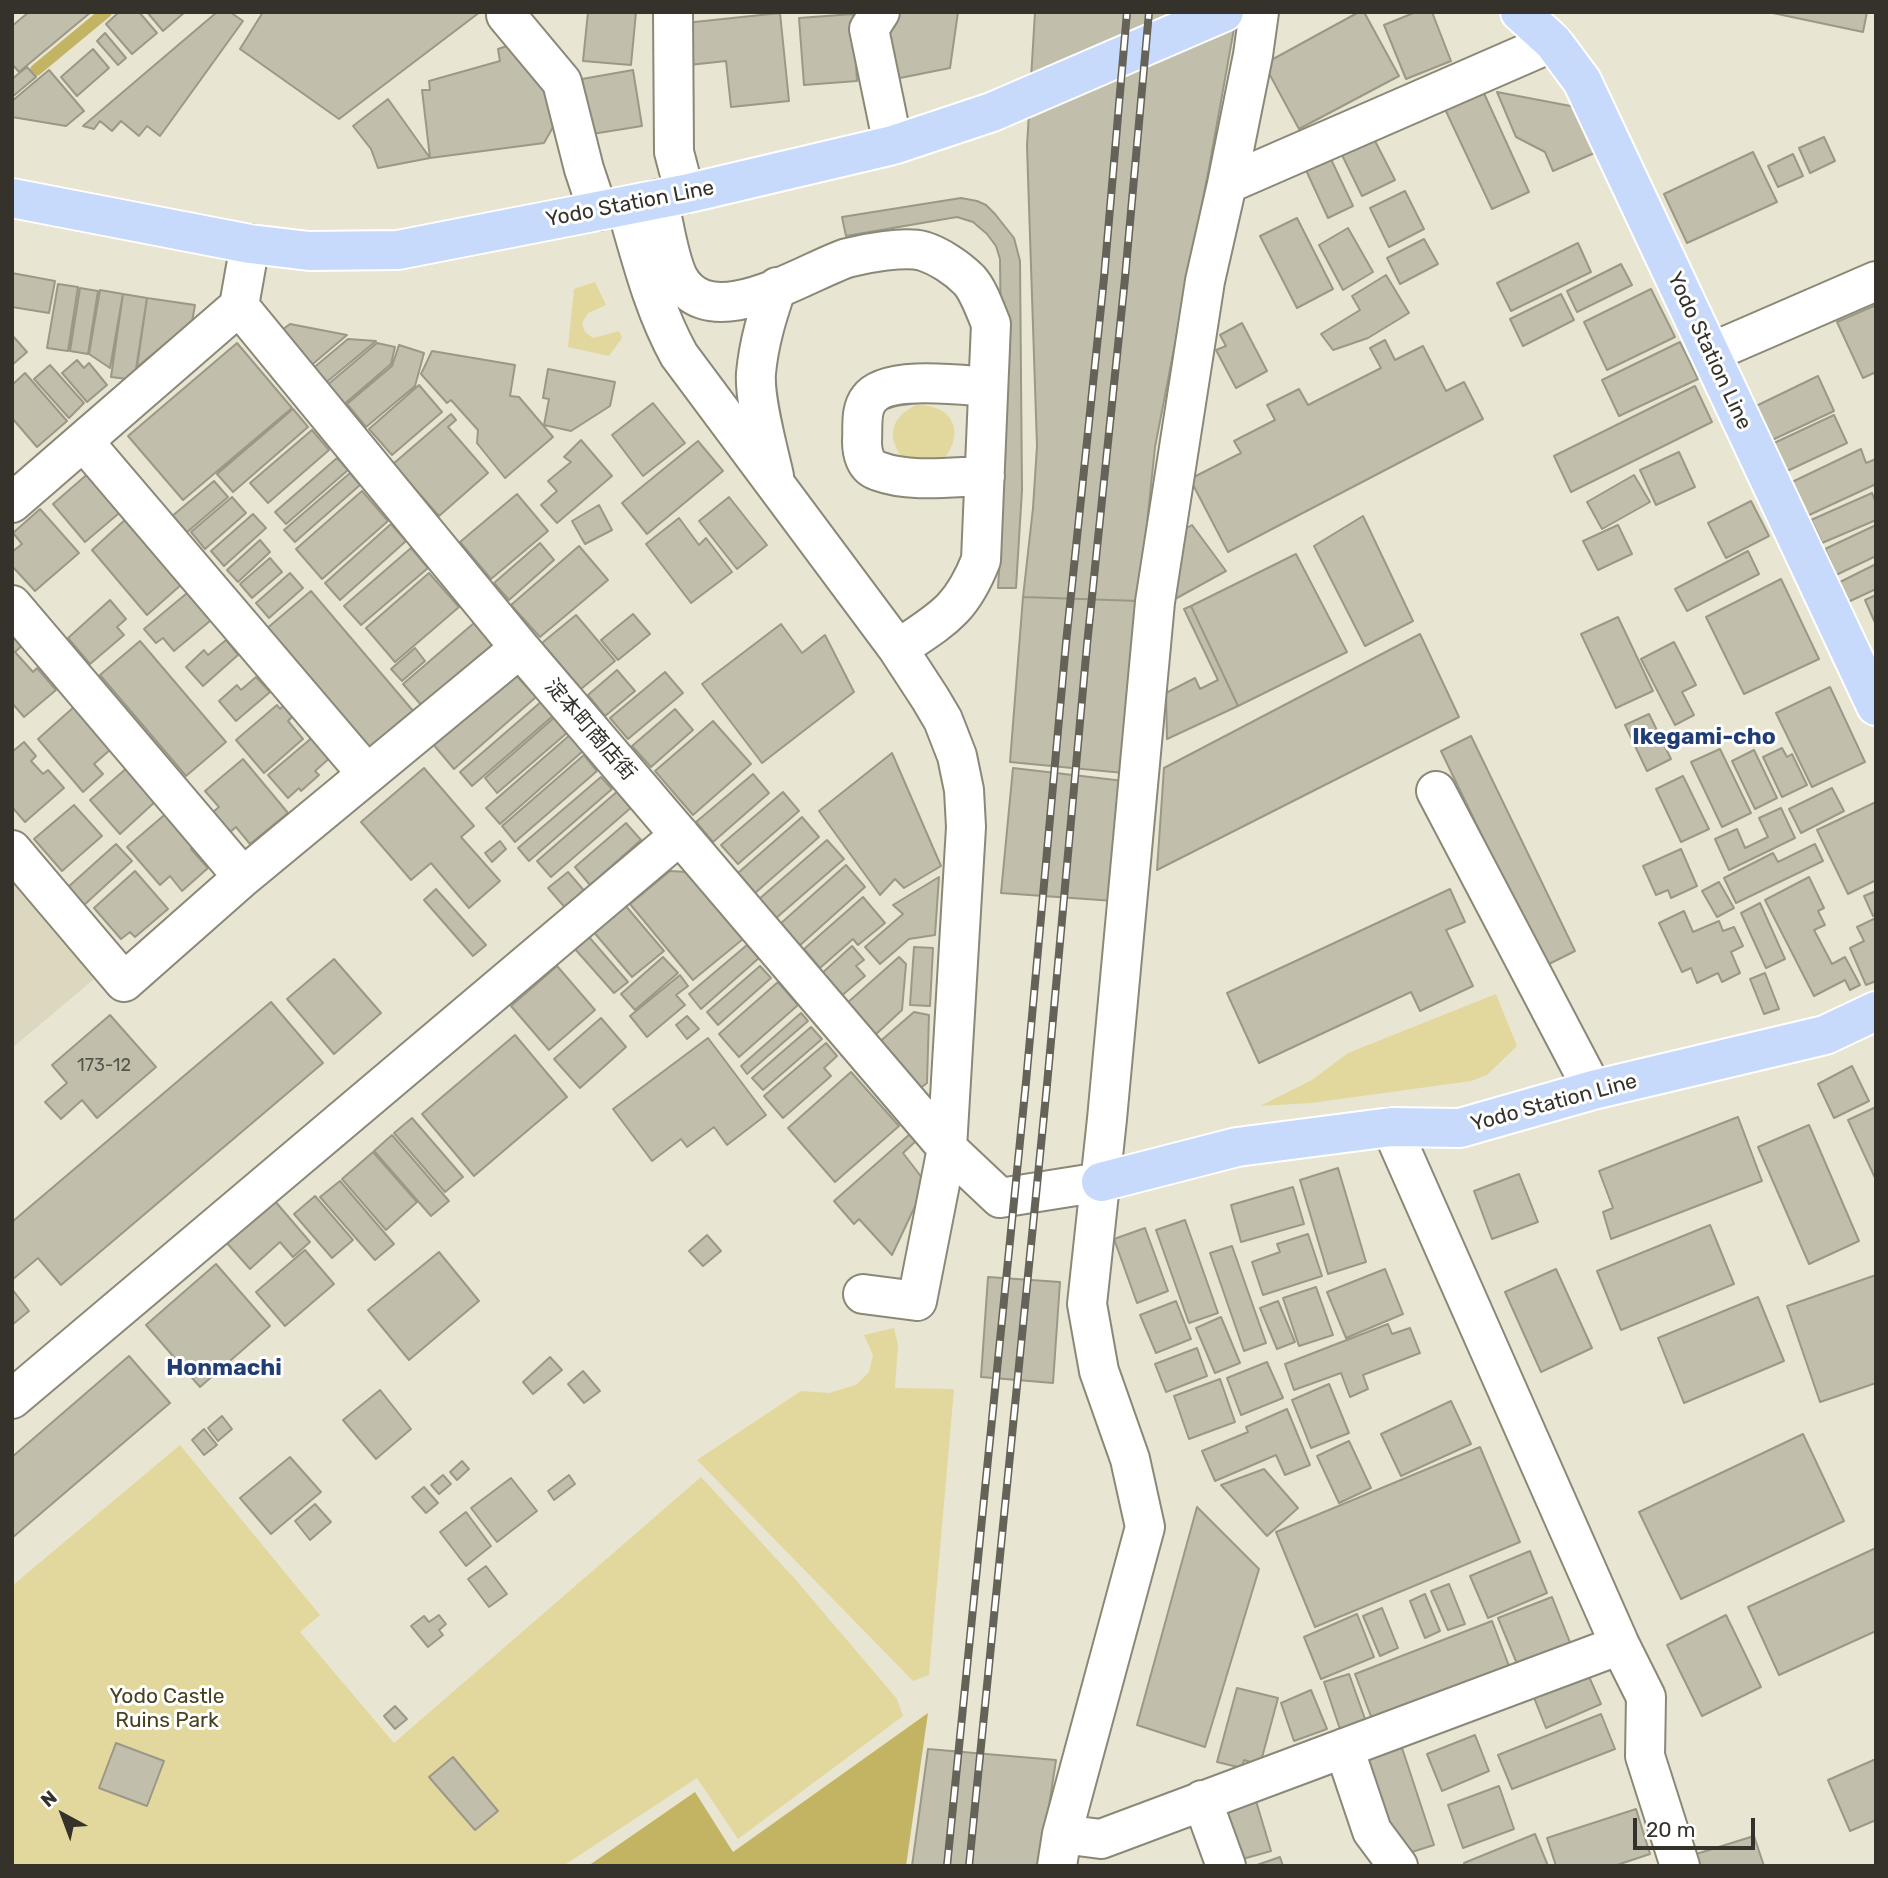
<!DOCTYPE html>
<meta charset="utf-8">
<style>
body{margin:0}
#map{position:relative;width:1888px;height:1878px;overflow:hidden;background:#e8e5d2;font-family:Rubik,sans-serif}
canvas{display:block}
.frame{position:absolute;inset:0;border:14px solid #34322b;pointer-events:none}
.north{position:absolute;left:28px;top:1780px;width:70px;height:70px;-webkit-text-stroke:5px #fff;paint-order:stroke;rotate:319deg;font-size:19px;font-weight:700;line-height:28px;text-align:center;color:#34322b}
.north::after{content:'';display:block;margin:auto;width:24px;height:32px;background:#34322b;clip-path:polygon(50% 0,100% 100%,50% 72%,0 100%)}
.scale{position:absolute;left:1633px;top:1818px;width:122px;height:32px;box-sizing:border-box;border:4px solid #34322b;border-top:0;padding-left:9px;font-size:21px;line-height:24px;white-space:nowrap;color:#34322b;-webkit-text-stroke:5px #fff;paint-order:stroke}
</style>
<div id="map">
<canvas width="1888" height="1878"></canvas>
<div class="frame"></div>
<div class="north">N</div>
<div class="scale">20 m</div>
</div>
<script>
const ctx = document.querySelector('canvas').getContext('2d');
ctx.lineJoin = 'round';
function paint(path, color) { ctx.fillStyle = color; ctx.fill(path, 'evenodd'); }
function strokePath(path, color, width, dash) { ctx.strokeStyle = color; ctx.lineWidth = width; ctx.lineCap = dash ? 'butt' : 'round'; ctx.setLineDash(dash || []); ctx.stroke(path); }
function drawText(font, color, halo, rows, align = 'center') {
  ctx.font = font + ' Rubik,"Noto Sans JP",sans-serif'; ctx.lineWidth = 6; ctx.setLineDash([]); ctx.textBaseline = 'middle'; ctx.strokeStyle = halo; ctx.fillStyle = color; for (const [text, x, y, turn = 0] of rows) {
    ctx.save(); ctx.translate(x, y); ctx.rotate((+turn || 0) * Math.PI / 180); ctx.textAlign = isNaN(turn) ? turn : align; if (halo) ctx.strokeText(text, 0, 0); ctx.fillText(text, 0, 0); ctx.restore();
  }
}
paint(new Path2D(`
 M12,874L99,975L12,1048Z`), '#dcd7bf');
paint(new Path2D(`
 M595,282L606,305L588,313L582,323L585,332L593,338L619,331L622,338L609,356L568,347L574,289Z
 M916,405C952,404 966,431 944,459L904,460C886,437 890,418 916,405Z
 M1496,994L1517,1046L1487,1075L1471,1081L1311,1103L1260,1106L1312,1080L1348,1053Z
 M894,1328L898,1345L895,1388L954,1389L929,1675L913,1681L697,1460L801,1391L829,1393L856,1385L869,1372L873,1355L864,1335Z
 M180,1445L320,1615L300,1632L394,1743L701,1477L795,1579L897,1699L903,1716L738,1839L697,1778L563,1866H12V1586Z`), '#e2d89d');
paint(new Path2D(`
 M928,1713L906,1866H588L695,1792L733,1852Z`), '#c3b463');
strokePath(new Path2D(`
 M36,70L106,12`), '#c3b463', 12);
const building = new Path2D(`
 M29,12H91L19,72L12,64V26Z
 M119,12H139L157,33L132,54L106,24Z
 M147,12H185L163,31Z
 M217,12H230L243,21L160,136L147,126L139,136L121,121L112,131L100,121L94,129L83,126Z
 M263,12H480L339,119L240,49Z
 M588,12H636L631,65L583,61Z
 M891,12H958L950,68L890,80L879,23Z
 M1035,12H1237L1209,168L1155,447L1139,601L1023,597L1033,508L1037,446L1027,146Z
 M1359,12H1364L1399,76L1299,129L1264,64Z
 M1416,12H1432L1451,61L1406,79L1384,25Z
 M1768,12H1867L1863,32Z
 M780,13L789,101L731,107L726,61L689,65L685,23Z
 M853,14L857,81L804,85L799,18Z
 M105,33L126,58L118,65L97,41Z
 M510,45L549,93L553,127L544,143L430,158L422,90H430L429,81L500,61L498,49Z
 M93,49L109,68L77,96L61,77Z
 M27,67L36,77L12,97V79Z
 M49,70L84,111L66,126L12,117V101Z
 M633,70L642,126L592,134L582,79Z
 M1482,89L1529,192L1492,209L1444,107Z
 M1497,92L1581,108L1599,151L1553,171L1545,152L1516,137Z
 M388,99L430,158L378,168L371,149L353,126Z
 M1824,137L1835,161L1810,173L1799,148Z
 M1374,139L1395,180L1362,196L1342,155Z
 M1753,152L1777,202L1687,243L1664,194Z
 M1793,154L1803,176L1778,187L1768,166Z
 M1330,157L1353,206L1328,218L1305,168Z
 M1405,191L1424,229L1389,247L1370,208Z
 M961,198L977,201L986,205L995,214L1014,238L1020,261L1022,490L1016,588H998L1003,505L1000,259L996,246L987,234L973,222L957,217L846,236L842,217Z
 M1297,218L1333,289L1297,308L1260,236Z
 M1348,228L1373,272L1343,290L1319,245Z
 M1424,239L1438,264L1400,284L1387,258Z
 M1578,243L1591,272L1511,311L1497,283Z
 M1621,264L1632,285L1577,312L1567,291Z
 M12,273L55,281L49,313L12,307Z
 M1386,275L1409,313L1368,338L1333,350L1321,334L1360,310L1352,296Z
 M58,284L78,287L68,351L47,348Z
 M80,288L98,291L88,354L70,351Z
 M1651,289L1675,337L1607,370L1584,322Z
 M100,290L123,294L110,368L89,354Z
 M123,294L147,298L136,369L127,379L111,377Z
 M1561,294L1574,320L1523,346L1510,319Z
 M147,298L195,305L192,322L137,367Z
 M1876,305V372L1863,378L1837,322Z
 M1242,323L1267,371L1236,388L1216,350L1226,346L1220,335Z
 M290,324L347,335L308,368L278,333Z
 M12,335L27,352L12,365Z
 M348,339L376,341L323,385L311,370Z
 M1385,340L1395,360L1423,346L1446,391L1464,382L1483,419L1228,552L1190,479L1241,453L1234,441L1275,420L1267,405L1299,389L1308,405L1381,368L1370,348Z
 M1680,342L1698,379L1619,416L1602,380Z
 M237,343L292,408L183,500L128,436Z
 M377,343L395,347L391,364L342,406L325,387Z
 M399,345L424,353L415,386L366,427L347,404L392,366Z
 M432,351L515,365L510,396L519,397L553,437L505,478L477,443L478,430L451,400L447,403L421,374Z
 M77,360L84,368L89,363L107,385L87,402L62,373Z
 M50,365L84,403L69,418L34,379Z
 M548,369L615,382L610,406L571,431L544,425L549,399L543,398Z
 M25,373L67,421L37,447L12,418V385Z
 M1818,376L1834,411L1770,441L1754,407Z
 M419,385L442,412L392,455L369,429Z
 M1695,386L1712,422L1571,492L1554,456Z
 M653,403L685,443L643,476L612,435Z
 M293,409L308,427L233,492L217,474Z
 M451,414L456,420L448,427L488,473L439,516L393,464Z
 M1834,415L1847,443L1785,472L1772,444Z
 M312,430L329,450L268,503L250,483Z
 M581,440L612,476L557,523L541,505L557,491L548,481L571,462L564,457Z
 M698,441L723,471L647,534L622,503Z
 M1861,449L1866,463L1876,459V484L1807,516L1792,482Z
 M1679,452L1695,487L1656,505L1640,470Z
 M337,458L348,470L286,524L275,512Z
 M91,471L124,509L85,542L53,504Z
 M350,473L360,485L295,542L284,530Z
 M1634,475L1650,502L1602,529L1587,502Z
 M214,481L228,497L186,533L171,517Z
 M362,491L388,521L322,579L296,549Z
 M1872,493L1876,503V520L1822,543L1811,520Z
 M517,494L548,531L491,579L460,542Z
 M232,497L246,513L205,549L191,532Z
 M729,497L767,545L737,569L699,521Z
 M1751,501L1769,536L1726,558L1708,523Z
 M599,505L612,530L585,544L572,521Z
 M40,509L79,553L35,591L12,566V552L22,544L13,533Z
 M253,514L266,528L224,566L211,551Z
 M1363,516L1413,621L1365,646L1314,546Z
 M127,518L182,584L147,615L92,550Z
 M679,518L699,545L706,538L732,572L691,603L646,544Z
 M391,524L406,541L340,600L325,583Z
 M1192,525L1226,571L1175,599L1185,529Z
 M1618,525L1632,554L1598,570L1583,541Z
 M1876,525V556L1836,575L1825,549Z
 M260,540L270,552L238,582L227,570Z
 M540,543L554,560L509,600L494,583Z
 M579,546L608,580L540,637L511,605Z
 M411,548L428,568L361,625L344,606Z
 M1748,551L1759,574L1687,611L1675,589Z
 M1296,554L1347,652L1238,706L1191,606Z
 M270,558L282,572L252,598L240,584Z
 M1876,564V589L1848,602L1838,583Z
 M290,573L303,588L269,618L256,603Z
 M429,573L459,607L395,662L366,628Z
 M1781,579L1819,659L1744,694L1706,617Z
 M193,588L216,616L174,651L163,638L156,643L144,629Z
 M311,591L414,712L368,751L265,630Z
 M1876,595V625L1865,600Z
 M1023,597L1139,601L1124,773L1010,762Z
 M110,600L126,619L117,627L124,635L90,664L68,638Z
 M1191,606L1238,706L1167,739L1166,693L1195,678L1200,689L1218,680L1184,609Z
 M633,614L650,634L618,660L601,640Z
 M576,615L615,661L581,689L542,643Z
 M1618,617L1653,691L1616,708L1581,634Z
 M474,623L492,645L422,706L403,684Z
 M781,624L802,653L825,635L854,692L762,763L702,684Z
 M12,625L26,642L15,652L33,672L37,668L56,690L24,717L12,703Z
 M1420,634L1459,717L1157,870L1164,768Z
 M226,640L238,655L203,686L186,667L204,650L208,655Z
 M140,641L226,742L186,776L100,675Z
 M1674,642L1696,685L1682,692L1694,715L1675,725L1641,659Z
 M415,648L425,661L402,681L391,669Z
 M617,670L635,691L605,716L588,695Z
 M665,672L683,693L628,739L610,718Z
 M514,673L536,697L454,769L433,744Z
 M256,677L270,692L236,721L219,701L237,685L241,690Z
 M1830,687L1865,762L1812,787L1776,713Z
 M542,701L554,715L472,786L460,772Z
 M277,705L280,709L283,706L293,716L288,721L303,739L264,773L236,740Z
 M74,707L111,749L94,764L103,774L83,792L38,739Z
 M675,709L693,730L651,767L632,746Z
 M1649,714L1671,759L1647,771L1625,725Z
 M555,717L568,732L497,793L485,778Z
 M713,721L751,764L693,815L655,771Z
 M571,734L584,750L500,824L486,808Z
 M314,736L332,756L315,771L319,775L301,791L299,788L288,798L268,775Z
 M1471,736L1575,951L1545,966L1441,751Z
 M24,742L36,756L31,761L43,774L48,770L64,788L25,822L12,807V752Z
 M1782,748L1787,757L1792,754L1807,785L1782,797L1763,757Z
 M1720,749L1751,813L1722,827L1691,762Z
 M1754,750L1777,798L1755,809L1732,761Z
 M892,753L941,866L904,888L895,879L880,895L819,811Z
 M584,755L597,771L515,842L502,826Z
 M243,759L288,813L250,844L236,827L228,834L212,813L219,807L205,791Z
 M128,767L157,800L120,834L90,800Z
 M424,768L474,826L461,837L500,881L469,908L431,863L411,880L361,822Z
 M1013,768L1124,781L1114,901L1001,893Z
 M753,774L769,793L713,842L696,822Z
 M1683,776L1709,829L1681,842L1656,789Z
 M601,777L612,789L529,861L518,848Z
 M1832,788L1844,811L1801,833L1789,809Z
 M619,790L633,806L551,877L537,861Z
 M783,792L799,811L738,864L721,845Z
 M1876,802V880L1848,894L1817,830Z
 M74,805L102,836L62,871L34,839Z
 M1781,808L1795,838L1729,870L1715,839L1737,829L1745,848L1768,837L1759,818Z
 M169,811L197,844L191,849L208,868L182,891L170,876L160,885L127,847Z
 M802,817L819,837L755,893L738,873Z
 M626,823L641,840L590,885L575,867Z
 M827,840L844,859L775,919L758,900Z
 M500,841L506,849L492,862L485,853Z
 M116,844L132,861L83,906L67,888Z
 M1815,844L1823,861L1736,903L1724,878L1773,853L1778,862Z
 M1681,849L1697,886L1671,898L1668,890L1656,895L1643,866Z
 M846,865L865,887L798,947L779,925Z
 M135,871L168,909L135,937L130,932L121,939L94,908Z
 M670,871L687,872L743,939L693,980L630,904Z
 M568,872L587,894L568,911L548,888Z
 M939,877L935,935L909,939L880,964L865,947L903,914L893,905Z
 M1809,877L1824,908L1818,911L1825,925L1814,930L1832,964L1845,957L1860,985L1850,990L1845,980L1814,996L1765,900Z
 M1719,882L1734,908L1717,917L1702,891Z
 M436,889L486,945L473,956L424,900Z
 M1450,889L1465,922L1446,930L1473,986L1420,1011L1411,992L1259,1063L1227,993Z
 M1876,891V915L1873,916L1864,896Z
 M863,897L885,923L858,945L853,939L820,968L804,949Z
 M1760,903L1785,959L1766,968L1741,913Z
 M624,904L664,951L632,977L592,930Z
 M1684,911L1693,932L1719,921L1723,931L1734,927L1743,946L1731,952L1740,973L1722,982L1718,973L1697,983L1691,968L1682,972L1659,923Z
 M1876,918V981L1866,985L1850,948L1864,941L1857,927Z
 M589,937L628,982L614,993L575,949Z
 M747,945L759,958L701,1009L689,994Z
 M852,946L864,960L856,966L865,976L840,997L820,975Z
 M914,947L933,948L930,1006L910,1005Z
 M663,957L678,973L635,1010L621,994Z
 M899,957L906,964L902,1010L874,1036L846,1004Z
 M334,959L381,1013L334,1054L287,999Z
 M557,966L595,1010L549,1050L511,1006Z
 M760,966L771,978L718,1025L707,1012Z
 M1765,973L1779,1009L1764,1014L1750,979Z
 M680,975L688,986L676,995L685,1005L647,1037L630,1016Z
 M778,982L798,1005L739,1057L719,1034Z
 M271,1002L323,1063L61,1285L38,1258L12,1280V1222Z
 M914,1012L929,1015L927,1083L918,1090L877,1044Z
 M801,1013L808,1021L747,1074L741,1066Z
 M110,1015L156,1067L97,1118L82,1100L61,1119L45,1102L67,1083L52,1065Z
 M687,1016L699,1029L687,1039L676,1025Z
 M601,1018L626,1047L580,1088L554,1059Z
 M811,1027L822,1039L763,1090L752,1078Z
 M515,1035L567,1097L474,1176L422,1114Z
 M708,1038L766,1115L727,1145L714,1127L687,1147L681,1139L652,1161L613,1109Z
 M826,1043L837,1056L824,1068L831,1076L783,1118L764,1096Z
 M1852,1066L1869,1101L1834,1118L1818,1084Z
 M851,1072L899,1126L835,1182L788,1128Z
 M1876,1107V1180L1848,1120Z
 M1738,1117L1762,1181L1611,1239L1603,1212L1613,1208L1599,1171Z
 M412,1118L463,1177L445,1192L394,1133Z
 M1809,1125L1859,1241L1809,1264L1758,1147Z
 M910,1134L916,1141L903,1153L926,1183L892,1255L859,1219L854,1224L834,1201Z
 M392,1135L449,1201L431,1216L374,1151Z
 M373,1152L417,1202L386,1230L342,1179Z
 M1338,1168L1366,1262L1328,1274L1300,1180Z
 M1519,1174L1538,1222L1492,1239L1474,1191Z
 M340,1181L394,1244L375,1260L320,1197Z
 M1293,1187L1304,1224L1241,1242L1231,1205Z
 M315,1196L353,1240L332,1258L294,1214Z
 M274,1200L310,1242L293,1257L280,1242L250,1269L226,1242Z
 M1185,1220L1218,1313L1189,1323L1156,1230Z
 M1710,1225L1734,1284L1621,1330L1597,1271Z
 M1145,1228L1168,1291L1137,1303L1114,1239Z
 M1308,1234L1322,1276L1263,1295L1252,1262L1280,1252L1277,1244Z
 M707,1235L721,1251L703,1266L689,1251Z
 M1232,1246L1266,1343L1244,1351L1210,1253Z
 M305,1250L334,1284L285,1326L256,1292Z
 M439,1252L479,1301L409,1360L368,1310Z
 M216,1264L270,1326L200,1387L146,1325Z
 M1385,1269L1403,1314L1346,1338L1327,1292Z
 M1556,1269L1592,1348L1541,1372L1505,1292Z
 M1876,1275V1383L1820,1402L1787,1306Z
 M988,1277L1060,1282L1053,1383L981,1377Z
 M1316,1287L1333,1335L1299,1346L1283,1298Z
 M12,1289L29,1311L12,1325Z
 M1758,1297L1784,1361L1684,1403L1658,1338Z
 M1176,1301L1191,1339L1156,1353L1140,1315Z
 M1278,1301L1295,1342L1277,1349L1260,1308Z
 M1221,1317L1240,1363L1215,1373L1196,1328Z
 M1388,1324L1392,1334L1410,1328L1420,1353L1363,1375L1368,1389L1350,1397L1341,1373L1294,1390L1285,1364Z
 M1197,1348L1207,1376L1166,1392L1155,1364Z
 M129,1356L170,1403L12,1538V1457Z
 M550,1357L562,1370L533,1394L523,1382Z
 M1267,1362L1283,1398L1241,1415L1227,1378Z
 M583,1371L600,1391L584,1403L568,1384Z
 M1220,1379L1235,1422L1189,1439L1174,1396Z
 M1329,1384L1349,1433L1311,1448L1292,1400Z
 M380,1390L411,1429L376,1459L343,1420Z
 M1451,1401L1471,1444L1401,1476L1381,1434Z
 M1287,1409L1310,1465L1285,1475L1276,1455L1215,1481L1202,1451L1248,1432L1246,1427Z
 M222,1416L232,1429L218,1441L208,1428Z
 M204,1429L217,1445L204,1455L192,1440Z
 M1803,1434L1844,1521L1681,1599L1639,1512Z
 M1349,1441L1371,1488L1339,1503L1317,1456Z
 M1480,1447L1520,1542L1315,1627L1276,1532Z
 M290,1457L321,1492L271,1534L240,1498Z
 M462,1461L469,1469L457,1480L450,1472Z
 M1264,1469L1298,1508L1267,1536L1221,1485Z
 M443,1475L451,1484L439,1494L431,1485Z
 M569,1475L575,1484L554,1500L548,1491Z
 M511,1478L537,1511L497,1542L471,1508Z
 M424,1487L438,1503L426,1513L412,1497Z
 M315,1504L331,1522L310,1540L295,1521Z
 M1197,1507L1259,1569L1205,1747L1137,1725Z
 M466,1512L491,1546L466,1566L440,1532Z
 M1876,1548V1631L1779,1675L1748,1607Z
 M1530,1551L1547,1593L1488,1618L1470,1576Z
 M486,1566L507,1594L489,1607L468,1579Z
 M1449,1584L1465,1624L1448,1630L1431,1591Z
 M1425,1594L1440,1631L1425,1638L1410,1601Z
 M1552,1597L1573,1650L1520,1671L1498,1618Z
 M1382,1608L1398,1648L1380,1656L1363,1616Z
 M1357,1614L1374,1657L1321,1679L1304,1637Z
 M439,1615L446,1624L439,1630L443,1635L428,1647L411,1626L424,1616L429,1622Z
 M1726,1615L1761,1687L1702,1716L1667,1645Z
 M1492,1621L1512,1674L1375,1727L1355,1674Z
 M1587,1672L1601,1704L1546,1728L1533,1695Z
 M1349,1674L1369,1730L1343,1738L1324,1682Z
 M1237,1688L1278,1698L1260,1765L1244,1760L1242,1768L1217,1762Z
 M1311,1690L1327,1729L1294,1741L1281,1703Z
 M395,1706L407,1719L395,1729L384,1716Z
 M1601,1714L1615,1749L1512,1789L1498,1755Z
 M1475,1735L1489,1771L1442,1791L1427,1754Z
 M116,1743L164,1761L147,1806L99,1788Z
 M1402,1748L1434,1845L1399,1856L1368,1759Z
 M928,1749L1056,1760L1040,1866H912Z
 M453,1757L498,1811L475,1830L429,1777Z
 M1876,1759V1820L1850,1831L1828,1780Z
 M1499,1786L1514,1829L1463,1848L1448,1805Z
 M1256,1801L1271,1851L1239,1860L1225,1810Z
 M1636,1809L1650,1854L1614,1866H1556L1547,1838Z
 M1535,1834L1548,1866H1465L1464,1863Z
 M1754,1836L1764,1866H1697L1693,1855Z
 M1280,1857L1283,1866H1254Z`);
paint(building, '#c1beac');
strokePath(building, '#9b9887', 2);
const minor = new Path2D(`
 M506,12V15L562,82L584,169L598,211
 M673,12L674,152L685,194
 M880,12L869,29L893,145
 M1227,184L1253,55L1259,12
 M658,199C664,222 668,256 678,277C709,337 805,272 847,258C866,253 905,246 923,251C939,256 957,268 969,280C979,291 985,310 991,324L981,560C961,611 942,619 898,649
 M626,206C641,257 653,308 679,355L898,649L930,698L943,720L957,756L964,790L966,827L947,1148L1000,1198L1101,1182
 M239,306L520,648L947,1148L917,1301L863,1294
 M1710,353L1876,281
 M84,442L367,774
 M774,476C768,449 754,399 756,373C759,342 767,316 777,287
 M985,476C951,477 910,483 878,471C865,467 862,453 862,441C863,428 860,410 869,399C886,375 961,385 988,387
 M12,503L239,306L250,244
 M12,605L243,877
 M1436,791L1593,1090
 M12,850L124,982L243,877L520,648
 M1391,1127L1620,1645L1646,1697L1645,1756L1680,1866
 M12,1399L680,835
 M1344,1748L1372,1831L1398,1866
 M1202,1800L1226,1866
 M1062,1834L1101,1839L1620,1645
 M1057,1866L1062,1834L1145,1527L1130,1459L1099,1371L1087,1304L1107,1119L1155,602L1205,281L1227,184L1553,42`);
const major = new Path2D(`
 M1520,12L1553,42L1582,81L1876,706
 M12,198L250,244L309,251L398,250L685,194L893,145L992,112L1224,12
 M1101,1182L1237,1147L1391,1127L1460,1128L1593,1090L1825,1035L1876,1011`);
strokePath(minor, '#8b8877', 42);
strokePath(major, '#fff', 42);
strokePath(minor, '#fff', 38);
strokePath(major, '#c8dafb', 38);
const rail = new Path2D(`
 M947,1866L1026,1082L1066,643L1104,278L1127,12
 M969,1866L1047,1085L1087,645L1125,278L1149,12`);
strokePath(rail, '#656258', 8);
strokePath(rail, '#fff', 5, [16]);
drawText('18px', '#57554b', null, [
 ["173-12",104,1066]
]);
drawText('21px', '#34322b', '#fff', [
 ["Yodo Station Line",630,204,-11],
 ["Yodo Station Line",1709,351,65],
 ["淀本町商店街",590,730,49],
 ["Yodo Station Line",1554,1103,-15]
]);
drawText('21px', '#48411e', '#fff', [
 ["Yodo Castle",167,1697],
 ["Ruins Park",167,1721]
]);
drawText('bold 23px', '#203e74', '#fff', [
 ["Ikegami-cho",1704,737],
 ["Honmachi",224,1368]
]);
</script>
